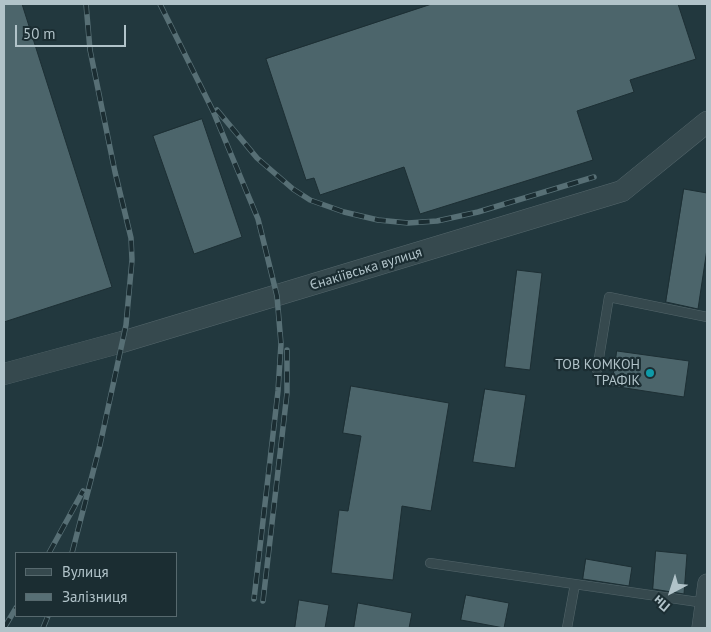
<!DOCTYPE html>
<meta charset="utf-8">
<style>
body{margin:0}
#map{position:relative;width:711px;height:632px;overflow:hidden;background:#22383e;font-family:"PT Sans",sans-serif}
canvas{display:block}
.frame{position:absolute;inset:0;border:5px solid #b1c3c9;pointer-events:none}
.legend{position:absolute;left:15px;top:552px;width:162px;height:65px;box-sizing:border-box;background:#1b2d32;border:1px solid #57696e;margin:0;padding:6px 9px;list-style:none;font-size:15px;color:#b1c3c9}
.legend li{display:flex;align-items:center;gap:10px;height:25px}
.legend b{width:25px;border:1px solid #57696e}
.north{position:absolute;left:646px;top:567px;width:50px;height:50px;-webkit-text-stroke:4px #1b2d32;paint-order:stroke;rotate:220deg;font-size:14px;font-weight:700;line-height:20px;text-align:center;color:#b1c3c9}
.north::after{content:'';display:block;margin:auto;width:18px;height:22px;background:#b1c3c9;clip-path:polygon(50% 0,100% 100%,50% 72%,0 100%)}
.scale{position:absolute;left:15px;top:25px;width:111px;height:22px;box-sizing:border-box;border:2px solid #b1c3c9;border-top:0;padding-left:6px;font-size:15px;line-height:18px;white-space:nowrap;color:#b1c3c9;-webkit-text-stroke:4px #1b2d32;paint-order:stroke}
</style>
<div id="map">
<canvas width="711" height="632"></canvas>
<div class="frame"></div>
<ul class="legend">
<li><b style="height:6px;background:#36494e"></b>Вулиця</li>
<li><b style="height:6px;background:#576f75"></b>Залізниця</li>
</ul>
<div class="north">Пн</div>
<div class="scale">50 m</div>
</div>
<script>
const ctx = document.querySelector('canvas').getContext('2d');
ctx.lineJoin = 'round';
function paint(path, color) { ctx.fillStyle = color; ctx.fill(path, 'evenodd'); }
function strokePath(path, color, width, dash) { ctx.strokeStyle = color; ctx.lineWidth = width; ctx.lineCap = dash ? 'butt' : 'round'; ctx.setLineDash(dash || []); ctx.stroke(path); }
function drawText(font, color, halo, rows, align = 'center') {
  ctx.font = font + ' "PT Sans",sans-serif'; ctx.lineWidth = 4.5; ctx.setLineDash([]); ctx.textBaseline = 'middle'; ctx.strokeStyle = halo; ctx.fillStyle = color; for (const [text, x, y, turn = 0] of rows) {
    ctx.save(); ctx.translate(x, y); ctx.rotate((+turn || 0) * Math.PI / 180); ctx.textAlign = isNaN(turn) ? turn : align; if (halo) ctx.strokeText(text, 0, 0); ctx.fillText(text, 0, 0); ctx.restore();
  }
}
const building = new Path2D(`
 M4,4H22L112,287L4,322Z
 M432,4H678L696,59L630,80L634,92L577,111L593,160L420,214L404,167L320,195L314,178L306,180L266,59Z
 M202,119L242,237L194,254L153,136Z
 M684,189L707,193V249L698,309L666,302Z
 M517,270L542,273L530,370L505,367Z
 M617,351L689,361L684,397L612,386Z
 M351,386L449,403L431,511L402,506L393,580L331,573L339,510L348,511L361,436L343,433Z
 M485,389L526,395L515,468L473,462Z
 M656,551L687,554L684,594L653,589Z
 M586,559L632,567L629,586L583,579Z
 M466,595L509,603L504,628L461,620Z
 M299,600L329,605L325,628H295Z
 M358,603L412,613L409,628H354Z`);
paint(building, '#4c656b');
strokePath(building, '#1d2f34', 1);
const service = new Path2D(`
 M597,370L609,297L707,317
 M430,563L705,603
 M567,628L575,584`);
const minor = new Path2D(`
 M701,628L707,583`);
const tertiary = new Path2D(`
 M4,374L122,342L622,191L707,122`);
strokePath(service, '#54666b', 10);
strokePath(minor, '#54666b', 19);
strokePath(tertiary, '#54666b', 22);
strokePath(service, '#36494e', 9);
strokePath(minor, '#36494e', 18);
strokePath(tertiary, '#36494e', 21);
const rail = new Path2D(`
 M160,4L213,111L258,219L277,296L281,344L278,391L254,599
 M217,110L257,158L293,189L310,200L344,212L378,220L408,223L437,221L478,212L594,177
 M49,553L83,491
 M72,553L100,445L126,325L132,260L131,238L115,172L90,50L86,4
 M263,601L287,393V350
 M4,628L16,608
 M43,628L48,616`);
strokePath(rail, '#576f75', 5.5);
strokePath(rail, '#1b2d32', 4, [11]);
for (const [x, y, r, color] of [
 [650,373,5,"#0f9aa8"]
]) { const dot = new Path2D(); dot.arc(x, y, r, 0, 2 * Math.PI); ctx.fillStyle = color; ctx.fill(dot); strokePath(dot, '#1b2d32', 2); }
drawText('14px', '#b1c3c9', '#1b2d32', [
 ["Єнакіївська вулиця",366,269,-17]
]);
drawText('14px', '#b1c3c9', '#1b2d32', [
 ["ТОВ КОМКОН",640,365],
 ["ТРАФІК",640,381]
], 'right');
</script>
